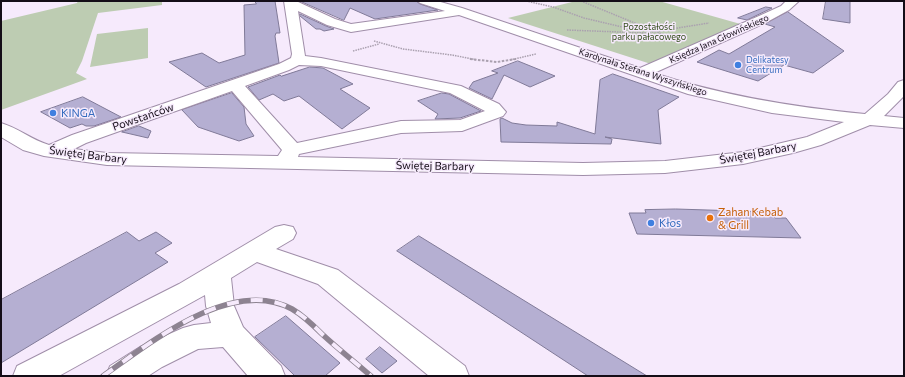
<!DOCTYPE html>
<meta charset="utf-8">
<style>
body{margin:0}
#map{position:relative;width:905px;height:377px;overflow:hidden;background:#f6eafc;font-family:Commissioner,sans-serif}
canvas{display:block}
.frame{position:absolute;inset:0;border:2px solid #140d17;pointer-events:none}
</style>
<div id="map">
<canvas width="905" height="377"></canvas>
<div class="frame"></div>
</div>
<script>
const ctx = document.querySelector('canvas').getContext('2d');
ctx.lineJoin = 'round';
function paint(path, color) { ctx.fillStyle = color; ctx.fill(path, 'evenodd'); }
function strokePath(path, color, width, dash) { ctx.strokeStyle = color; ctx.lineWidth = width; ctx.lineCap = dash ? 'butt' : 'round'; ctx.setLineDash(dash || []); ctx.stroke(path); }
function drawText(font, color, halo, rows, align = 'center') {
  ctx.font = font + ' Commissioner,sans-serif'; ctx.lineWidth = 3; ctx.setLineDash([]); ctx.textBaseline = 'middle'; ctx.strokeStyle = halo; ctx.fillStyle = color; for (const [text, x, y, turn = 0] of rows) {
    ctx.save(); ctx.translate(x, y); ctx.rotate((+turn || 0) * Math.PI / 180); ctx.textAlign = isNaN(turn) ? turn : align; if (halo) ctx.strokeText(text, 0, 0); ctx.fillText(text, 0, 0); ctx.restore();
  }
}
paint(new Path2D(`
 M78,1H162V5L98,13L82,61L76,73L87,79L1,110V21L77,3Z
 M576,1H659L744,25L651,64L508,18Z
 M148,28V58L90,67L97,34Z`), '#bdccb2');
const building = new Path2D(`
 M255,1H275L280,33H276L275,36L279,63L206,87L169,62L202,53L219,63L245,55L244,5L256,4Z
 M300,1H416L420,4L438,10L375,19L350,8L344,20Z
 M826,1H850V23L823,19Z
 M766,7L772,8L747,20L738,18Z
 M788,12L844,51L813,73L784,65L758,81L697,62L719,50L729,54L775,27L765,24Z
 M300,14L326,26L334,29L324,31L320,29H316L300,16Z
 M518,61L555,76L530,87L504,75L492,99L469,88L473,82L498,73L492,71Z
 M310,67L323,68L353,84L340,89L370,108L342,129L299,96L284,101L273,94L259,100L248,87L280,75L281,76Z
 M613,74L679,97L658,110L661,144L605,137L612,139L611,144L501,142L500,119L502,118L512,123L526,125L557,126V122L595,134L600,80Z
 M232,93L244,107L246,124L254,136L239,141L198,127L182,110Z
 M442,93L449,94L481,111L460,118L435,119L438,114L418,101Z
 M83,97L121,117L94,126H86L82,124L70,128L41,112Z
 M139,126L151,131L148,138L122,132Z
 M676,209L771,212L775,218H786L801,238L637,234L629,213H646L645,210Z
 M127,232L139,241L156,232L172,243L155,253L168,262L1,363V300Z
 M419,236L647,376H588L397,251Z
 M286,316L340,363L325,376H295L255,337Z
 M380,347L397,361L382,373L366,359Z`);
paint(building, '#b5afd2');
strokePath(building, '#807a98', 1);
const minor = new Path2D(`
 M284,1H296L335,19L351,24L445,11L420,3L418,1H437L462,8L640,68L759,16L781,6L786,1H799L789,10L767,22L654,73C723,96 793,107 865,114L888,94L898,82L904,80V96L884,116L904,118V128L870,125L821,145L793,153L743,164L665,173L583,175L107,165L44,156L23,150L1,137V123C18,128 32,140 49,145L72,135L279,64L291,58L292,54ZM298,11L327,25L351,32L459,15L688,94L772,113L844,122L807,137L743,152L665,161L583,163L298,157L299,154L401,133L462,131L503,116L506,112L499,104L461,86L321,58L305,56ZM299,65L321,66L450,93L485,111L460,120L401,121L297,143L245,86L289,70ZM232,91L282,150L278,156L107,153L74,149L86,143Z
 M284,225L293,227L296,233L293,239L276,249L338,270L465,366L469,376H429L318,284L257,262L231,278L234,306L243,327L281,366L285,376H248L223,347L198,349L162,367L148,376H106L110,366L140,347L183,328L194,325L211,323L206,306L205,295L59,376H13L17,366L179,284L275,227Z`);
strokePath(minor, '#a08ea9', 2);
strokePath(new Path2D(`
 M526,1L553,7L584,18L639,31
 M581,1L669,37
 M682,1H707
 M567,30L646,33L709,23
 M648,33L674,40
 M374,41L403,49L452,55L477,60
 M353,51L379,44
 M510,60L536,54`), '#aaa0af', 1.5, [1.5, 1]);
strokePath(new Path2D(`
 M470,59L497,62L516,59`), '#aaa0af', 2, [2.5, 1.5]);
paint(minor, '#fff');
const rail = new Path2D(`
 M103,376C150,343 232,276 292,309C304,316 313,325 322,334C338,349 355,362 371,376`);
strokePath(rail, '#8d8391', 5.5);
strokePath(rail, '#f6eafc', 4, [12]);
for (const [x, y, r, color] of [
 [738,65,4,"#3f7fe0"],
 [53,113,4,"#3f7fe0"],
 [710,218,4,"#e8710a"],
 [651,223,4,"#3f7fe0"]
]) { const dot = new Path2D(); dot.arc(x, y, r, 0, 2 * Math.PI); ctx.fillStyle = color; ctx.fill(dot); strokePath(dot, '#f6eafc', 1.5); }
drawText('9px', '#334d1b', '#f6eafc', [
 ["Pozostałości",649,27],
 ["parku pałacowego",649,37]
]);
drawText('9px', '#140d17', '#f6eafc', [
 ["Księdza Jana Głowińskiego",719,39,-24],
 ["Kardynała Stefana Wyszyńskiego",643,72,18]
]);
drawText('9px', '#366cbe', '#f6eafc', [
 ["Delikatesy",746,60],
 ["Centrum",746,70]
], 'left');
drawText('11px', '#366cbe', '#f6eafc', [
 ["KINGA",61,113],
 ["Kłos",659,223]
], 'left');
drawText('11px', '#140d17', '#f6eafc', [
 ["Powstańców",143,117,-19],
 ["Świętej Barbary",758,153,-11],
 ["Świętej Barbary",88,155,7],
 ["Świętej Barbary",435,166,1]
]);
drawText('11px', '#c56008', '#f6eafc', [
 ["Zahan Kebab",718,212],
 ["& Grill",718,225]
], 'left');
</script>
